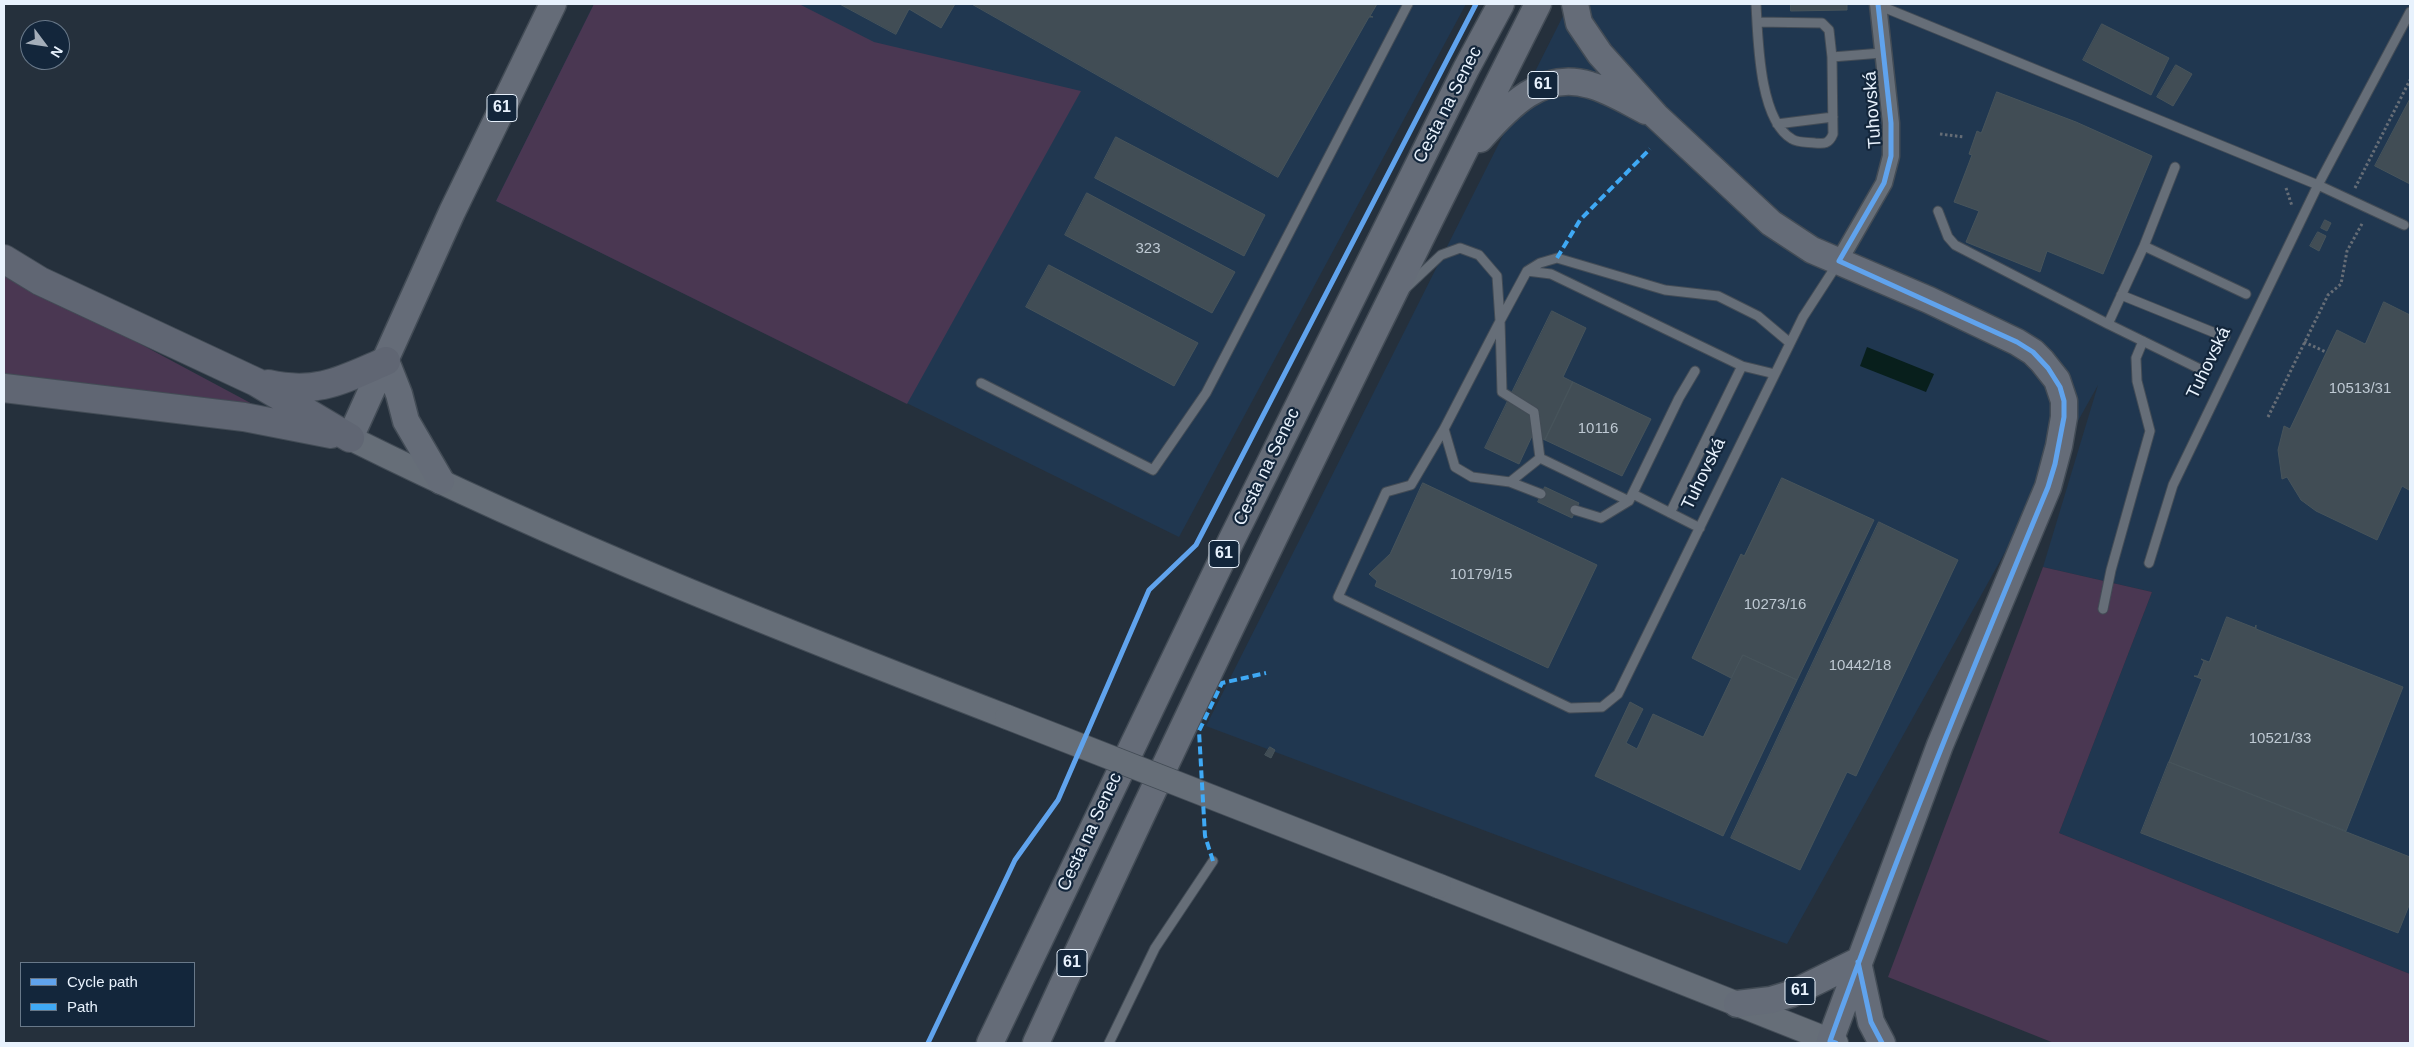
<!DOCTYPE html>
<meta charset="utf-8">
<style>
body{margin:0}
#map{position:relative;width:2414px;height:1047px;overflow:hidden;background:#25303c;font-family:Arial,sans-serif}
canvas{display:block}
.frame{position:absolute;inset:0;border:5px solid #e8f2fd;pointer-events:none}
.legend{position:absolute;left:20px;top:962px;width:175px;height:65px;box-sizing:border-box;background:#13263b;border:1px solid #687889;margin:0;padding:6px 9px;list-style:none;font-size:15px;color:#e8f2fd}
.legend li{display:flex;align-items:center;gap:10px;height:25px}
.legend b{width:25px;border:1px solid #687889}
.north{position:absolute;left:20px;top:20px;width:50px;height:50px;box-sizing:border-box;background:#13263b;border:1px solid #687889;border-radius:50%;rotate:121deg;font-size:14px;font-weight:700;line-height:20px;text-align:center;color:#e8f2fd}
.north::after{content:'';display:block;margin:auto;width:18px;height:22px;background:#a4aeb9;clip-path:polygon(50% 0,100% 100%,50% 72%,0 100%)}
</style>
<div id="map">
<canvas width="2414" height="1047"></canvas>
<div class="frame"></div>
<ul class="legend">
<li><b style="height:6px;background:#60a3ed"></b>Cycle path</li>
<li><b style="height:6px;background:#3fa9f5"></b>Path</li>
</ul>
<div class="north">N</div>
</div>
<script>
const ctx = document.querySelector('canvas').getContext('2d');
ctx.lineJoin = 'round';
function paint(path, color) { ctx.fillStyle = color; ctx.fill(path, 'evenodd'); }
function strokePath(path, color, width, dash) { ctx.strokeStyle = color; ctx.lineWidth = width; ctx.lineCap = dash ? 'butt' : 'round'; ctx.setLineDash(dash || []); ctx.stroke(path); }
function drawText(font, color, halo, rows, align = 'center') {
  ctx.font = font + ' Arial,sans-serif'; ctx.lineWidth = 4.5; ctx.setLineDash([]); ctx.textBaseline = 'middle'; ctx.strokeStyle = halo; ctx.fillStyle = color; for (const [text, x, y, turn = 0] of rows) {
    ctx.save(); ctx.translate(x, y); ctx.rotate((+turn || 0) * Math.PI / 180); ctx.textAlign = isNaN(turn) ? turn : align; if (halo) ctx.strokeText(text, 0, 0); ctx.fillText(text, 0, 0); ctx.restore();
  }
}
paint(new Path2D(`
 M594,4H1466L1179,537L496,201Z
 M1569,4H2410V974L2059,833L2152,592L2043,567L2098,385L1787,944L1206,726Z`), '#203750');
paint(new Path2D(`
 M594,4H799L874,42L1081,91L907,404L496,201Z
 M4,271L258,407L4,374Z
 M2043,567L2152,592L2059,833L2410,974V1043H2054L1888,977Z`), '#4a3752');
paint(new Path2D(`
 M1867,347L1934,374L1926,392L1860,366Z`), '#081f1c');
const building = new Path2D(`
 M840,4H955L941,28L909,9L896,34Z
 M972,4H1377L1370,16L1373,17H1369L1278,177Z
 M1791,4H1847V10L1791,11Z
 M2102,24L2169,58L2151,95L2083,60Z
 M2176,65L2192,74L2173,106L2157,97Z
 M1997,92L2076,122L2152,156L2103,274L2047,251L2040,272L1966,242L1979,211L1954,202L1972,155L1969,154L1977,131L1981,133Z
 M2410,99V184L2375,166Z
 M1116,137L1265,215L1244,256L1095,178Z
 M1087,193L1235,272L1212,313L1065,235Z
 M2325,220L2331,223L2327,231L2321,228Z
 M2318,232L2326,236L2319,251L2310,246Z
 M1049,265L1198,343L1174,386L1026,307Z
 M2384,302L2410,315V488L2409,490L2402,486L2377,540L2316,511L2301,500L2287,477L2282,479L2278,450L2284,426L2290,429L2337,330L2365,344Z
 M1552,311L1586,328L1563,377L1573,382L1545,440L1533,434L1519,464L1485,448Z
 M1573,382L1651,419L1622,476L1545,440Z
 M1782,478L1874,520L1797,680L1743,655L1731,678L1692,658L1741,554L1744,556Z
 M1423,483L1597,565L1548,668L1375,586L1377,581L1369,574L1390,554Z
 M1545,487L1579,503L1572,518L1538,502Z
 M1879,522L1958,560L1856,776L1847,772L1800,870L1731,838Z
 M2227,617L2255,628L2256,625V629L2403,687L2346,831L2169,762L2202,679L2194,676H2198L2204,661L2201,659L2209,662Z
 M1743,655L1797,680L1723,836L1595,776L1630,702L1643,709L1626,743L1637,749L1653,714L1703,737Z
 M1270,747L1275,750L1271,758L1265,755Z
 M2169,762L2410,857V903L2398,933L2141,833Z`);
paint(building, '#414d55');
strokePath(building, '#47545b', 1);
const service = new Path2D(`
 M1756,4C1758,39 1759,120 1792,139C1798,143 1808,142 1815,143C1824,144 1829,144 1833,134L1832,57L1829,30L1822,23L1757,22
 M1878,5L2318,185L2173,485L2149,563
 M1832,57L1882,53
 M1777,124L1833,117
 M1938,211L1948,237L1955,245L2108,324L2144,246L2175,167
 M2404,225L2318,185L2410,12
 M2144,246L2246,294
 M1527,271L1551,274L1742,366
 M1406,288L1441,255L1460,248L1479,255L1497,276L1500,321L1444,429L1455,467L1472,477L1510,482L1540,458
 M2121,295L2225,337
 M2108,324L2206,372
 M1695,371L1679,398L1629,501L1540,458L1534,412L1502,392L1500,321L1527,271L1540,263L1557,258L1665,290L1718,296L1758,316L1790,343
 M981,383L1153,470L1206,393L1408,4
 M1444,429L1411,485L1386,492L1338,597L1570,708L1602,707L1618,694L1803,317L1838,263
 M1510,482L1541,494
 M1633,494L1700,528
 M1575,510L1601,518L1629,501
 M1670,513L1742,366L1775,374
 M2103,609L2111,570L2150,431L2137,381L2136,358L2143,341
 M1109,1043L1155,948L1213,861`);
const minor = new Path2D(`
 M1839,261L1884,183L1891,156V123L1878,4`);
const secondary = new Path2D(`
 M350,438C563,544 785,631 1007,717
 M1439,886L1836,1043`);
const primary = new Path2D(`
 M1575,4L1579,23L1600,54L1656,116L1771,223L1812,250L1929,300L2017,342L2033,352L2042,361L2057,380L2064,401V417L2059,446L2048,487L1940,745L1830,1041
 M1480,139C1508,107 1542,70 1590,85C1609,90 1628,102 1646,111
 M386,361L399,394L406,421L441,481
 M350,438L452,212L553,4
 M1858,962L1871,1022L1882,1043
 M1737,1004L1771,1000L1791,994L1858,961
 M990,1043L1232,539L1466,69L1501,4
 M1036,1043C1196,693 1365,347 1538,4`);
const motorway = new Path2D(`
 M4,259L40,281L256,382L350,438
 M268,384C317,395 342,380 386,361
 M4,388L244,417L331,434`);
strokePath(service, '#434c56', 11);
strokePath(minor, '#434c56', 19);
strokePath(secondary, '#434c56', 26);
strokePath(primary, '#434c56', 29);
strokePath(motorway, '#434c56', 30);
strokePath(new Path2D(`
 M1940,134L1964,137
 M2286,188L2292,206
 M2355,188L2410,80
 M2304,342L2326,352
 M2268,417L2328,295L2341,284L2347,251L2363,222`), '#666d76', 3, [2.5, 2.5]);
strokePath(service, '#666e78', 9);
strokePath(minor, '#666e78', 16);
strokePath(secondary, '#666e78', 24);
strokePath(primary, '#656c78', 26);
strokePath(motorway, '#606673', 28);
const secondaryBridge = new Path2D(`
 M1007,717L1439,886`);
strokePath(secondaryBridge, '#434c56', 26, []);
strokePath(secondaryBridge, '#666e78', 24);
strokePath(new Path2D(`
 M1557,258L1580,220L1650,149
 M1213,861L1205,836L1199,731L1222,683L1266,673`), '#3fa9f5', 4, [8, 4]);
strokePath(new Path2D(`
 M1858,962L1871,1022L1882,1043
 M928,1043L1015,860L1058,800L1149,590L1196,545L1476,4
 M1836,1043L1830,1041C1897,854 1972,670 2048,487L2055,464L2064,417V401L2060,387L2048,368L2033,352L2017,342L1839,261L1884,183L1891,156V123L1878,4`), '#60a3ed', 5);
drawText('15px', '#bec9d3', null, [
 ["323",1148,249],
 ["10513/31",2360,389],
 ["10116",1598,429],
 ["10179/15",1481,575],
 ["10273/16",1775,605],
 ["10442/18",1860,666],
 ["10521/33",2280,739]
]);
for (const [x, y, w] of [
 [1543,85,30],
 [502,108,30],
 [1224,554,30],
 [1072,963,30],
 [1800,991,30]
]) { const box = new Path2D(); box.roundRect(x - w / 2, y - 13.5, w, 27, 4); ctx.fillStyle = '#13263b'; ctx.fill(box); strokePath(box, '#e8f2fd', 1); }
drawText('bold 16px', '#e8f2fd', null, [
 ["61",1543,85],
 ["61",502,108],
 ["61",1224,554],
 ["61",1072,963],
 ["61",1800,991]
]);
drawText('18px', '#e8f2fd', '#13263b', [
 ["Cesta na Senec",1448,105,-63],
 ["Tuhovská",1873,110,-94],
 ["Tuhovská",2209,363,-64],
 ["Cesta na Senec",1267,467,-64],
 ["Tuhovská",1704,474,-64],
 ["Cesta na Senec",1090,832,-65]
]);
</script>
